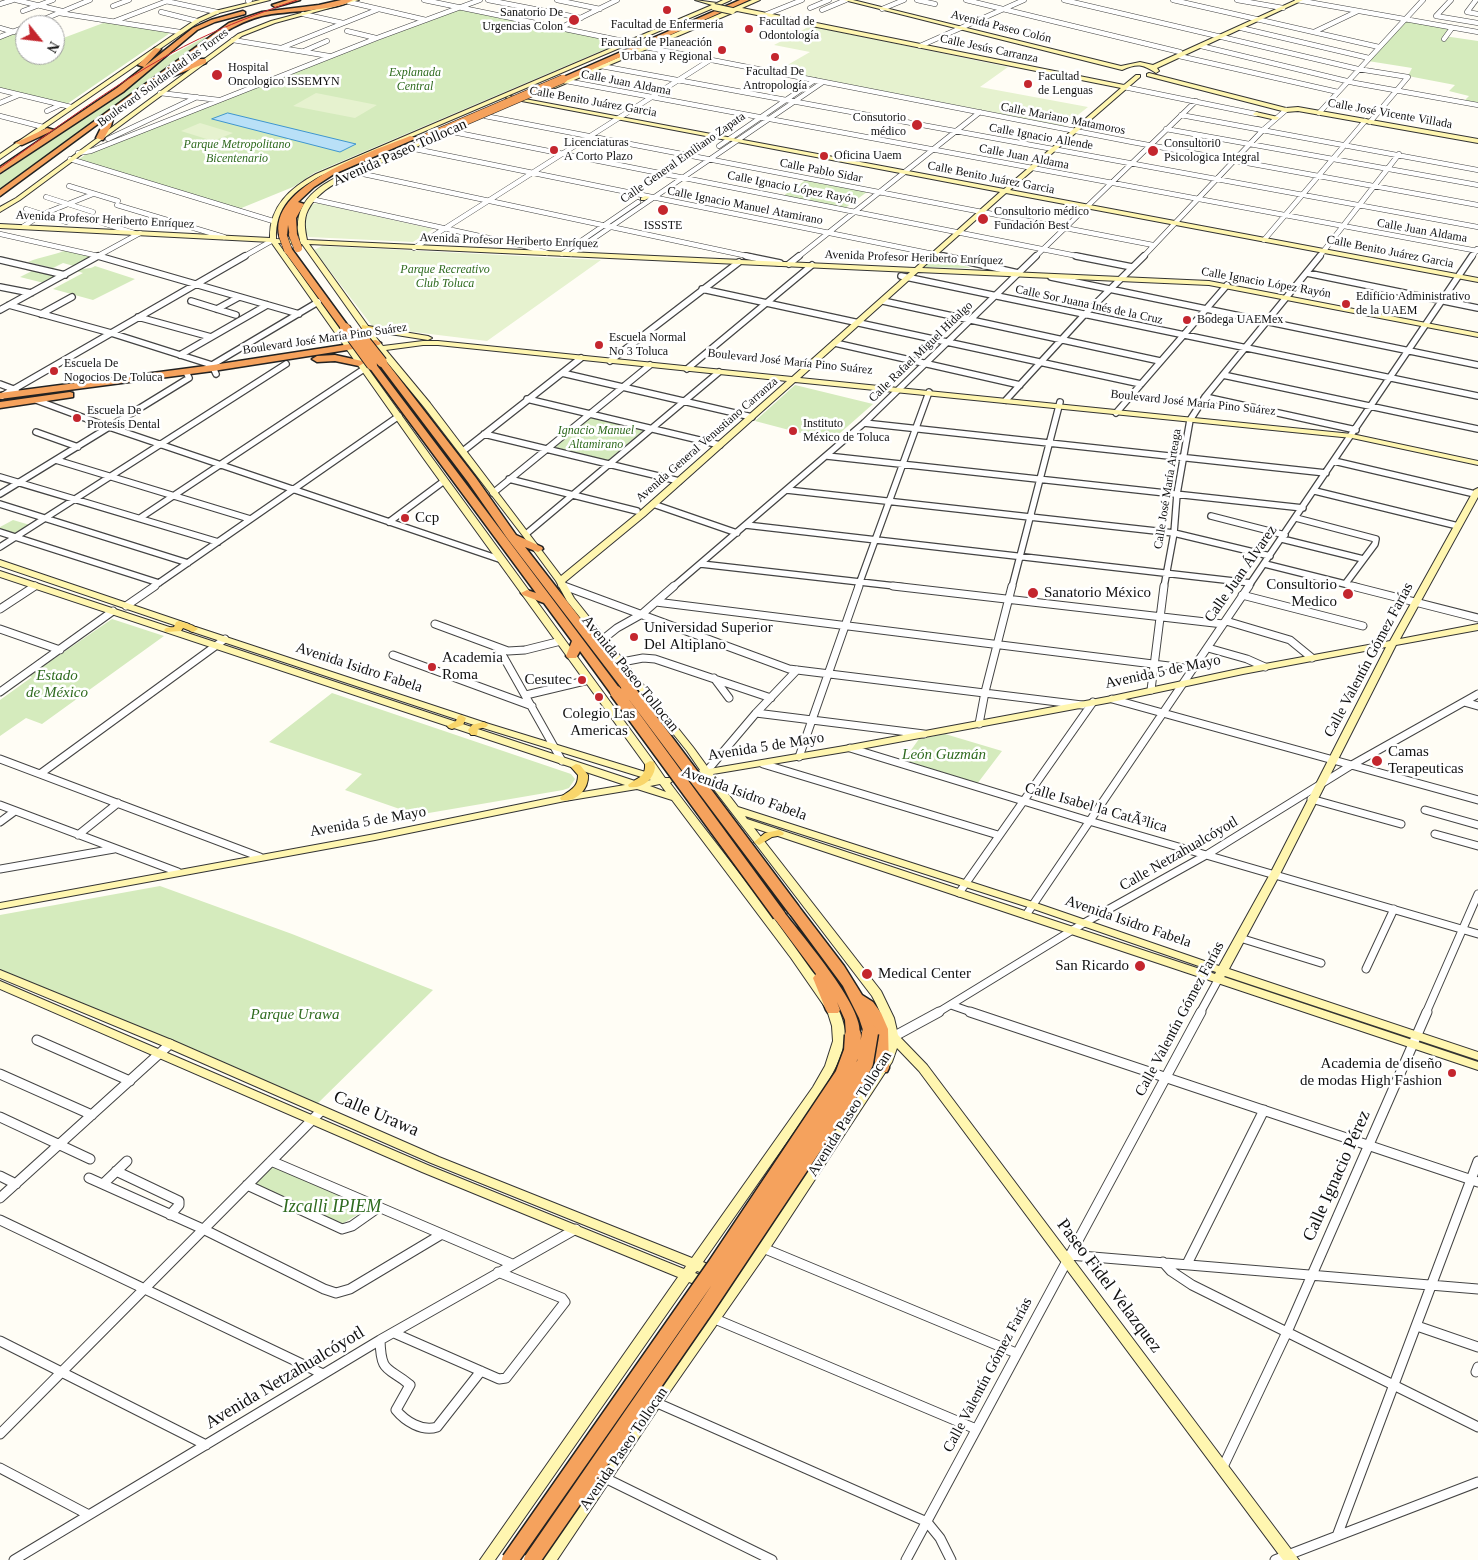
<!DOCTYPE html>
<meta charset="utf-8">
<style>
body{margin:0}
#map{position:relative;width:1478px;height:1560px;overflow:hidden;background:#fffdf5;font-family:Georgia,serif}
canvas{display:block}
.north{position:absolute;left:15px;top:15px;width:50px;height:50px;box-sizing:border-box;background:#fff;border:1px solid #a0a0a0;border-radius:50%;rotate:119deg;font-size:14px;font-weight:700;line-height:20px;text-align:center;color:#111}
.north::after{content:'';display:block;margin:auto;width:18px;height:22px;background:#c4262e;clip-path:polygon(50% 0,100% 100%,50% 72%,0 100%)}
</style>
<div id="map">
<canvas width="1478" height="1560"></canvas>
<div class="north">N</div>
</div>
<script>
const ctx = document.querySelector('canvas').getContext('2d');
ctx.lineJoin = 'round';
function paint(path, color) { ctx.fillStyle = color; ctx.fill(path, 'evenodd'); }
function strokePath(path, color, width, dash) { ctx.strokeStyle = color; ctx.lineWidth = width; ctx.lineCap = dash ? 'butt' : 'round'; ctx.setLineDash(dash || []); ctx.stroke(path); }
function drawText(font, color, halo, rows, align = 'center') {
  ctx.font = font + ' Georgia,serif'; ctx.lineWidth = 5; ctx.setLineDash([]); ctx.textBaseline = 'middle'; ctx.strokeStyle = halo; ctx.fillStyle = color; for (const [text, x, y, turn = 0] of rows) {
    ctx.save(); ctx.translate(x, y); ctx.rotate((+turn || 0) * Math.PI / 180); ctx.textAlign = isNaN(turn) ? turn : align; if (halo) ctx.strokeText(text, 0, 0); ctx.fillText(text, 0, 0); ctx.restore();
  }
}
paint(new Path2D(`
 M458,9L622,42L314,173L293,187L239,209L78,160L86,154Z
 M1405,21L1448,29L1444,36L1478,41V104L1465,100L1469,96L1449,91L1455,85L1408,76L1412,68L1368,61Z
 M106,22L173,31L67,104L0,89V38L19,31L25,32V55H55V39L58,40Z
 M205,37L208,38L0,189V175L139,80L166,58Z
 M806,180L867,192L845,208L783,196Z
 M66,250L93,256L74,266L63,263L53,268L28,262C42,256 53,256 66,250Z
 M930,259L969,267L970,268L922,267Z
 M95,266L135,279L93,300L53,289L83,273L77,271C84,267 89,270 95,266Z
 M36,269L61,274L44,283L20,277Z
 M795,385L873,404L831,441L755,421Z
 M591,417L644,430L607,461L553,447Z
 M13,520L30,525L15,534L0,529V527Z
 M112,619L164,636L42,724L26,718L0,736V700L32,677L29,676Z
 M332,693L571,774L575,779L569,788L563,790L417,815L345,790L362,774L269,742Z
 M945,734L1002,751L977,784L901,764L919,739Z
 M160,886L292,934L433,990L316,1105L0,970V915Z
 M271,1161L374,1205L335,1228L247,1185Z`), '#d5ebbd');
paint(new Path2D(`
 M810,26L1008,67L980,87L1088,107L1064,126L777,71L810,52L774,45Z
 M316,93L377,105L355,118L293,106Z
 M200,123L233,133L213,141L181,131Z
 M317,203L433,229L413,242L309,237L302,229L311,205Z
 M322,246L601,260L487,341L373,327L314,250Z`), '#e6f2cf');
const water = new Path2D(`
 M228,113L356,144L340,152L212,119Z`);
paint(water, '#b9e0f7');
strokePath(water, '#3f96cf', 1);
const streetFar3 = new Path2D(`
 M16,0L62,11
 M424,0L628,42
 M488,0L581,18
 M557,0L600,9
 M917,0L935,4
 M966,0L1180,52
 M1064,0L1358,69L1408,77L1370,122
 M1173,0L1379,47
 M1237,0L1283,8
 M1297,0L1478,32
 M1476,0L1467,12L1478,14
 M166,1L217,12
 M248,1L250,0
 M349,2L426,20
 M0,4L13,0
 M113,6L129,0
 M810,8L829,0
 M882,9L904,0
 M822,10L846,0
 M23,11L53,0
 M161,12L197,21
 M59,13L180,32
 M303,14L343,23
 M767,14L802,0
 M1436,16L1478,23
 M1436,16L1451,0
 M115,21L170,0
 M30,25L90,0
 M0,28L14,32
 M560,28L617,0
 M1241,28L1369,58
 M347,31L376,38
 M1314,32L1358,11
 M0,37L25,27
 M1444,39L1452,28
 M233,40L329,56
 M920,46L1024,0
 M1201,46L1355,83L1478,105
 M645,47L1132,142L1478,205
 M281,48L379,9
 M304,51L327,41
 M1179,56L1338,92
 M601,66L1478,227
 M566,81L1478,251
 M1124,87L1256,114
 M0,90L71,107
 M160,93L219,100
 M0,103L19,95
 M47,111L60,105
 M1319,113L1423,0
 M1181,115L1478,170
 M0,116L43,127
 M485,116L1153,245
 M1166,129L1478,185
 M448,131L1082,257
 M108,139L197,97
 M719,146L815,80
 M410,148L948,257
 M78,153L91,151L377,38L480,0
 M70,159L273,221
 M354,172L752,257
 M69,186L118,201
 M46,197L93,212
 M311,199L525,246L547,253
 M117,205L224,237
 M26,209L66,222
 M87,218L134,233
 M24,226L43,214L93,194
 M0,234L103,257
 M1264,240L1365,121
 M414,248L710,60
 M562,254L638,202
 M571,254L823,82
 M96,257L140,233
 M243,257L273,240
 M798,257L980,112
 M1035,257L1196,101
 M1143,257L1263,130L1286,110
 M1319,257L1399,154
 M1472,257L1477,249`);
const streetFar2 = new Path2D(`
 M98,256L299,314
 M746,256L780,263
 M943,256L1018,273
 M1076,256L1132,267
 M0,260L65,275
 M789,264L799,256
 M1307,273L1478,308
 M901,276L1478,396
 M1051,277L1478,365
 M0,287L31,293
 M702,289L1141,384
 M191,301L236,315
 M883,301L1160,361
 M9,305L111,333L212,365L216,374
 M217,309L239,297
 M0,310L98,256
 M41,314L72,297
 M138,317L211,337
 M835,343L1020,385
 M180,355L267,305
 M610,361L739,262
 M212,365L318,302
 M687,369L812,265
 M562,373L752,417
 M1223,375L1478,429
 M0,384L16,390
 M2,396L245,256
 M1205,397L1356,430
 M527,399L720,445
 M36,400L109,427L502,560
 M1006,400L1085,314L1144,256
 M1116,413L1227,285
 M864,423L1326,473
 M36,432L78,447
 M484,434L679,481
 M463,451L581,358
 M827,456L1303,508
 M56,460L250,519
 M1334,461L1475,494
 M0,477L218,542
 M509,479L637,511
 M787,490L1174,533L1270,556
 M1315,491L1458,526
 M493,493L650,365
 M0,494L189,378L186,372
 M0,504L188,563
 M653,504L737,533
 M1211,516L1285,535
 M140,518L364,369
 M1296,518L1376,539L1375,544L1346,583
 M389,522L444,481
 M746,525L1251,583
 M0,532L159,583
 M526,534L719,372
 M1282,539L1363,559
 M0,547L286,364
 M701,564L904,587
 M1265,564L1357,587
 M561,585L567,587
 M33,587L35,586
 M153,587L399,416
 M673,587L864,423L1036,256
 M858,587L929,392
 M1012,587L1060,402
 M1164,587L1174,533L1177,494L1190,420L1205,397L1320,256
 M1248,587L1472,256`);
const streetFar1 = new Path2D(`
 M564,586L789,669L1082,705
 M893,586L1223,624
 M1352,586L1478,618
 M1242,595L1363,626
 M656,602L1193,669
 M126,606L155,586
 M0,609L35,586
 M1226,621L1290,640L1312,658
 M435,624L508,651L525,650L561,641
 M0,629L60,650
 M602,640L617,628L642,614L674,586
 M1208,648L1247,659L1265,667
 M499,649L562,761
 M393,655L532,706
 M622,662L643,658L655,659L771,698
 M714,678L729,698
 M1151,690L1164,586
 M0,692L113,611
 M526,695L589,680
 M1112,699L1478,800
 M1464,702L1478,706
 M756,713L924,734
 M979,724L985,692L1012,586
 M850,748L1089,821L1478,934
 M799,757L859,586
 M0,759L260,857
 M763,764L998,835
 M706,772L756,713L797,670
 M40,774L225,639
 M1311,799L1401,824
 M0,805L178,872
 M1425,810L1478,825
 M0,822L15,811
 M1435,834L1478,846
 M78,835L118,803
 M0,869L114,849
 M959,893L1093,702
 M1026,915L1249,586
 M1240,938L1321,963
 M1366,969L1394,909
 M951,1005L974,1013
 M937,1013L1084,923L1208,854L1350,766L1478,694
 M1200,1013L1218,980
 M1426,1013L1478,894`);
const street = new Path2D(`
 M970,1012L1478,1182
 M893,1037L939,1012
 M37,1040L130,1081
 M0,1074L92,1115
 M0,1117L90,1159
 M271,1161L512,1264
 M116,1171L179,1201V1205L170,1215
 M0,1176L16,1184
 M89,1178L203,1229L324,1289L336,1293L350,1289L442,1234
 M103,1184L127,1161
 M247,1185L342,1229L352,1226L379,1207
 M0,1198L170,1044
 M0,1220L323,1374
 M763,1248L1016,1353
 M1069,1255L1478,1289
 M1163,1262L1171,1271L1192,1285L1478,1427
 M1187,1264L1264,1110
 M715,1319L976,1429
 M1417,1326L1478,1347
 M394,1333L499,1379L506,1378L565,1302L562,1298L498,1272
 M380,1340C381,1375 388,1366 410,1385L396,1410C405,1421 422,1432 437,1427L481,1371
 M0,1341L206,1445
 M1476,1372L1478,1367
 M655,1402L927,1522L940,1538L951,1560
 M0,1434L321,1111
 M0,1468L89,1515
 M1222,1469L1287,1332L1427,1012
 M605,1478L772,1560
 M1337,1536L1478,1161
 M14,1560L380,1340L576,1229
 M906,1560L1201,1012
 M1275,1560L1478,1482`);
const secondary = new Path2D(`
 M260,0H270L219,13L199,22L0,159V154L195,20L215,11Z
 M350,0H359L275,23L242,36L20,200L0,212V207L16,198L238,34L271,21Z
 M695,0L717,3L723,0H731L718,6L320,176C294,191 275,206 276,239L300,240C299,235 297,229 298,225C299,186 349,172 378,160C396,152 414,142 432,136L434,137V139C416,147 399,155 381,163C356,174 321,184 308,210C303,220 305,230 307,240L915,268L1000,192L506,98L509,96L1004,189L1121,88L737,11L555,88L550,87L752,0H760L742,8L1124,85L1136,75H1140V77L1010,190L1478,278V282L1006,193L922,268L1209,281L1478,333V337L1209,285L918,272L800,378L1352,434L1478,461V465L1352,438L795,382L645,516L565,582L574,598L693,747L709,769L850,745L1112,696L1243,668L1390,641L1474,490L1478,488V497L1400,639L1478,624V630L1396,645L1280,874L1229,969L1478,1052V1060L1225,976L1224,977L1478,1062V1070L754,828L881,991L894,1018L898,1035L927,1065L1299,1560H1283L919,1071L897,1048L892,1062L768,1251L660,1406L557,1560H542L650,1398L758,1245L882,1059C889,1035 884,1017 872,996L703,775H696L695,773L700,770L687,751L567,601L556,581L523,536L424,407L378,351L302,244L278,243L430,455L654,762L665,778H673L674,780L670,783C715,843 765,904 809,967C822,985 840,1004 844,1026C848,1050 833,1073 821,1093L703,1262L721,1270L722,1273L721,1276L716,1278L697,1271L695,1273L713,1280L715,1284L713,1288L708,1289L689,1282L495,1560H480L678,1277L422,1172L0,989V981L430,1166L684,1269L686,1266L431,1163L166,1047L0,978V970L174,1041L439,1157L692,1258L813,1087L825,1066L833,1041L832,1026L827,1010L791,958L672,800L637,789L565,801L375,840L0,909V903L375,834L565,795L625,785L0,577V571L638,782L651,780L480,727L190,631L189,628H183L0,566V560L189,624L190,627H196L486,723L652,774L424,459L271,242L0,228V224L270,238C269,207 290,188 316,174L712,5ZM309,244L910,272L792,377L438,341H423L383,346L371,331L428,340L432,338L428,336L374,327H371V330ZM423,345H438L787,381L639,512L561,576L430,403L386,350ZM1386,647L1270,874L1219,966L1036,903L738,807L713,774L850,751L1112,702L1243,674ZM660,784L666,792L650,786ZM745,816L1028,907L1216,972L1215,974L747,819Z
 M844,0H853L1121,66L1140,62L1153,65L1296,0H1303L1157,68L1159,71L1156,73C1143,64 1137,63 1122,70Z
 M1149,73L1286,108L1298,107L1478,139V143L1298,111L1286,112L1147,76V74Z
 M1256,112L1278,117L1279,118L1276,120L1254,115L1253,114Z
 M645,196L650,197L645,200H641V198Z`);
const primary = new Path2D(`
 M362,325L374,327L378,329L374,331L362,329Z
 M179,621C184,623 193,624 198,629L193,632L183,628L181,631L166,632L164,630L166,628L174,627L176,622Z
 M461,715L466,718L463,725L452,729L449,728L447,726L456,721L458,716Z
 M483,722L486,723L488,725L486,727L478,729L477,735H471L468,730L472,725Z
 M650,761L654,762L655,768C653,780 642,789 629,787L628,785C636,778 646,778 645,764Z
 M576,764L580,765L588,775C589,789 576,803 561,800L560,798C569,790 578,789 578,775L571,767Z
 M779,830L784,833L783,835L772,837L759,845L754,842L765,833Z`);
const highway = new Path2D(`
 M288,0H300L275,7L272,5Z
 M341,0H353C334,12 286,10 262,16C227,25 199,50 170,71L200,59H206V63L173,76L166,74L115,111L111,126L103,140L96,138L106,118L0,196V190L229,23L262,12L319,5Z
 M740,0H749L566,81L559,79Z
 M243,11L245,12V14L215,22L197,30L123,92L0,173V167L117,88L144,67L138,65L155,48L161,49L145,66L193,28L211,20Z
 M47,128L54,130L22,145L15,143Z
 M410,136L417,138L334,174L314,187L298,202L304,204L296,218L297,235L290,237L288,225L287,236L280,238C264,186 376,150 410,136Z
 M285,248H291L348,326V330H342L285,252Z
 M376,340L381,343L379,345L213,371L0,399V393L213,365Z
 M335,355L362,361L364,363L359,366L335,361L317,362L312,359L317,356Z
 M382,359L385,360L476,478L516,535L542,547L543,549L538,552L525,547L631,684L633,687L631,690H623L507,538L468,482L379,364V360Z
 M372,362L375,363L620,689L622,692L620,695H612L580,651L576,658H568L566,656L572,641L544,603L523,595L521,593L527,590L536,593L369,367L367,365Z
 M70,392L73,393V397L0,408V402Z
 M794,906L799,907L844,966L862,995L873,1002L881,1013L888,1029L889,1068L887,1072H877L875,1068L874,1037L865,1036L859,1018L843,986L787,910Z
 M779,911L784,912C799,933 872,1015 858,1038H848L846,1035L845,1020L837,1002L840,1010L838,1013H828L826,1010L813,978L816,974L772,915L774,912Z`);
strokePath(streetFar3, '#444', 5.5);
strokePath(streetFar2, '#444', 8);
strokePath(streetFar1, '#444', 9);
strokePath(street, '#444', 11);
strokePath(secondary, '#333', 2);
strokePath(primary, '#222', 2);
strokePath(highway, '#222', 3);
strokePath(streetFar3, '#fff', 4.5);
strokePath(streetFar2, '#fff', 5.5);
strokePath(streetFar1, '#fff', 7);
strokePath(street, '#fff', 9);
paint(secondary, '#fff6b0');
paint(primary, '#f9d66b');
paint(highway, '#f5a25d');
strokePath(new Path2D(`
 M0,168C55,129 109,88 168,55C209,32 253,15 297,0`), '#c4262e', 1);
const secondaryBridge = new Path2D(`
 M714,7L732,11`);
const highwayBridgeFar3 = new Path2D(`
 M421,140L563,79
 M293,235L298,248
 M283,236L288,250`);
const highwayBridgeFar2 = new Path2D(`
 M345,328L372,365
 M359,333L382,362`);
const highwayBridgeFar1 = new Path2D(`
 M627,687L794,910
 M616,692L779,915`);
const highwayBridge = new Path2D(`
 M510,1560L716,1265L843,1075L852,1051L853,1035
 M532,1560L706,1308L850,1092L865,1063L870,1033`);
strokePath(secondaryBridge, '#333', 8, []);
strokePath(highwayBridgeFar3, '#222', 9, []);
strokePath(highwayBridgeFar2, '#222', 12, []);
strokePath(highwayBridgeFar1, '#222', 15, []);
strokePath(highwayBridge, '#222', 19, []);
strokePath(secondaryBridge, '#fff6b0', 6);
strokePath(highwayBridgeFar3, '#f5a25d', 8);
strokePath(highwayBridgeFar2, '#f5a25d', 10);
strokePath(highwayBridgeFar1, '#f5a25d', 12);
strokePath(highwayBridge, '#f5a25d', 16);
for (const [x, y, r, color] of [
 [667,10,5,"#c4262e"],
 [574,20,6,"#c4262e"],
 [749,29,5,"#c4262e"],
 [722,50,5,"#c4262e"],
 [775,57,5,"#c4262e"],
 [217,75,6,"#c4262e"],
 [1028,84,5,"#c4262e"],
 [917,125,6,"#c4262e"],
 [554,150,5,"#c4262e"],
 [1153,151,6,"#c4262e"],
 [824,156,5,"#c4262e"],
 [663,210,6,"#c4262e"],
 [983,219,6,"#c4262e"],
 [1346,304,5,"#c4262e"],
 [1187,320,5,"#c4262e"],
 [599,345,5,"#c4262e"],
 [54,371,5,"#c4262e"],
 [77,418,5,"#c4262e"],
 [793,431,5,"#c4262e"],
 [405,518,5,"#c4262e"],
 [1033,593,6,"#c4262e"],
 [1348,594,6,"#c4262e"],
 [634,637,5,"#c4262e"],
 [432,667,5,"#c4262e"],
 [582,680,5,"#c4262e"],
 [599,697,5,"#c4262e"],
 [1377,761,6,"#c4262e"],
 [1140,966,6,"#c4262e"],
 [867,974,6,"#c4262e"],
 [1452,1073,5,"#c4262e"]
]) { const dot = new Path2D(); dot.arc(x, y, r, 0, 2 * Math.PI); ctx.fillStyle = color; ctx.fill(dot); strokePath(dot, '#fff', 2); }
drawText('12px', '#111', '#fff', [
 ["Sanatorio De",563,13,"right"],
 ["Urgencias Colon",563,27,"right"],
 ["Facultad de",759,22],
 ["Odontología",759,36],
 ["Facultad de Enfermeria",667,25,"center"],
 ["Facultad de Planeación",712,43,"right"],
 ["Urbana y Regional",712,57,"right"],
 ["Hospital",228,68],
 ["Oncologico ISSEMYN",228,82],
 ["Facultad De",775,72,"center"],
 ["Antropología",775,86,"center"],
 ["Facultad",1038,77],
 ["de Lenguas",1038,91],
 ["Consutorio",906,118,"right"],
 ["médico",906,132,"right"],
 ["Licenciaturas",564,143],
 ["A Corto Plazo",564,157],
 ["Consultori0",1164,144],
 ["Psicologica Integral",1164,158],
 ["Oficina Uaem",834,156],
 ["Consultorio médico",994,212],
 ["Fundación Best",994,226],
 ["ISSSTE",663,226,"center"],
 ["Edificio Administrativo",1356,297],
 ["de la UAEM",1356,311],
 ["Bodega UAEMex",1197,320],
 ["Escuela Normal",609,338],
 ["No 3 Toluca",609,352],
 ["Escuela De",64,364],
 ["Nogocios De Toluca",64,378],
 ["Escuela De",87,411],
 ["Protesis Dental",87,425],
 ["Instituto",803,424],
 ["México de Toluca",803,438]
], 'left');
drawText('12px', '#111', '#fff', [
 ["Avenida Paseo Colón",1001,27,14],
 ["Calle Jesús Carranza",989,49,12],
 ["Boulevard Solidaridad las Torres",163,78,-36],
 ["Calle Juan Aldama",626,83,11],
 ["Calle Benito Juárez Garcia",593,102,10],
 ["Calle José Vicente Villada",1390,114,10],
 ["Calle Mariano Matamoros",1063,119,11],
 ["Calle Ignacio Allende",1041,137,10],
 ["Calle Juan Aldama",1024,157,11],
 ["Calle General Emiliano Zapata",683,158,-35],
 ["Calle Pablo Sidar",821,171,11],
 ["Calle Benito Juárez Garcia",991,178,11],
 ["Calle Ignacio López Rayón",792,188,11],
 ["Calle Ignacio Manuel Atamirano",745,206,11],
 ["Avenida Profesor Heriberto Enríquez",105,220,3],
 ["Calle Juan Aldama",1422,231,10],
 ["Avenida Profesor Heriberto Enríquez",509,241,2],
 ["Calle Benito Juárez Garcia",1390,252,11],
 ["Avenida Profesor Heriberto Enríquez",914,258,2],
 ["Calle Ignacio López Rayón",1266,283,10],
 ["Calle Sor Juana Inés de la Cruz",1089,305,12],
 ["Boulevard José María Pino Suárez",325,339,-8],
 ["Calle Rafael Miguel Hidalgo",921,352,-44],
 ["Boulevard José María Pino Suárez",790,362,6],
 ["Boulevard José María Pino Suárez",1193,403,6],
 ["Avenida General Venustiano Carranza",707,440,-41],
 ["Calle José María Arteaga",1168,489,-81]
]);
drawText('italic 12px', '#2f6b1f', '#fff', [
 ["Explanada",415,73],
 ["Central",415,87],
 ["Parque Metropolitano",237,145],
 ["Bicentenario",237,159],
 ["Parque Recreativo",445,270],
 ["Club Toluca",445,284],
 ["Ignacio Manuel",596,431],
 ["Altamirano",596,445]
]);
drawText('15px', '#111', '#fff', [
 ["Avenida Paseo Tollocan",400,153,-24],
 ["Calle Juan Álvarez",1241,574,-55],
 ["Calle Valentín Gómez Farías",1369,660,-62],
 ["Avenida Isidro Fabela",359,668,18],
 ["Avenida 5 de Mayo",1163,672,-12],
 ["Avenida Paseo Tollocan",630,674,51],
 ["Avenida 5 de Mayo",766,747,-9],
 ["Avenida Isidro Fabela",744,794,20],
 ["Calle Isabel la CatÃ³lica",1096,808,16],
 ["Avenida 5 de Mayo",368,822,-10],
 ["Calle Netzahualcóyotl",1179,854,-30],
 ["Avenida Isidro Fabela",1128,922,19],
 ["Calle Valentín Gómez Farías",1180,1019,-62],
 ["Avenida Paseo Tollocan",850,1114,-58],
 ["Calle Valentín Gómez Farías",988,1375,-62],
 ["Avenida Paseo Tollocan",624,1449,-56]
]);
drawText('15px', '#111', '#fff', [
 ["Ccp",415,518],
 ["Consultorio",1337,585,"right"],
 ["Medico",1337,602,"right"],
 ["Sanatorio México",1044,593],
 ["Universidad Superior",644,628],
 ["Del Altiplano",644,645],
 ["Academia",442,658],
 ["Roma",442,675],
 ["Cesutec",572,680,"right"],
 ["Colegio Las",599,714,"center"],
 ["Americas",599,731,"center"],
 ["Camas",1388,752],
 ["Terapeuticas",1388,769],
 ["San Ricardo",1129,966,"right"],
 ["Medical Center",878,974],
 ["Academia de diseño",1442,1064,"right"],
 ["de modas High Fashion",1442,1081,"right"]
], 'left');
drawText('italic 15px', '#2f6b1f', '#fff', [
 ["Estado",57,676],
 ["de México",57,693],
 ["León Guzmán",944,755],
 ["Parque Urawa",295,1015]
]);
drawText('18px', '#111', '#fff', [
 ["Calle Urawa",376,1114,23],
 ["Calle Ignacio Pérez",1337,1176,-66],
 ["Paseo Fidel Velazquez",1109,1286,53],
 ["Avenida Netzahualcóyotl",285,1378,-31]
]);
drawText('italic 18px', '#2f6b1f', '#fff', [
 ["Izcalli IPIEM",332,1207]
]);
</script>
